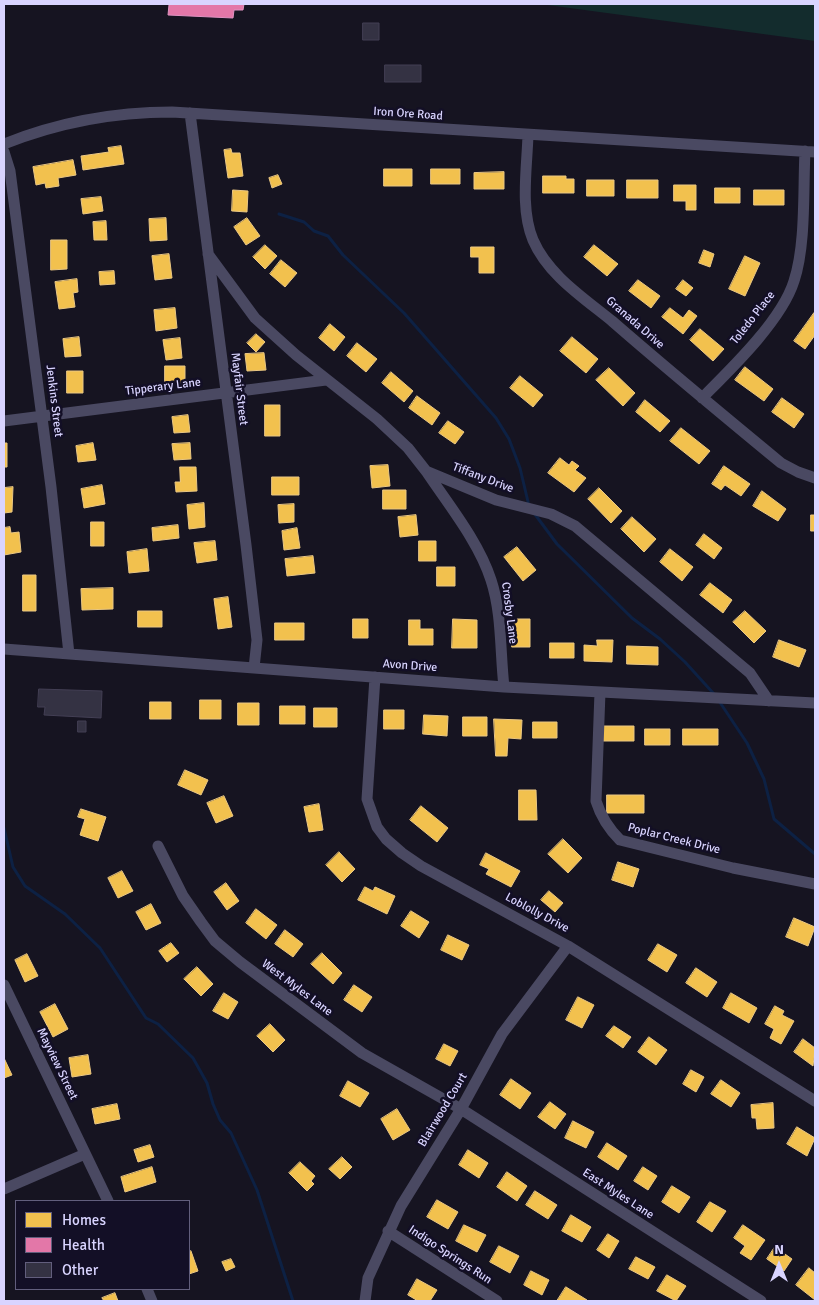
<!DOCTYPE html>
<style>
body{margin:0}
#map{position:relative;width:819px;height:1305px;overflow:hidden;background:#161421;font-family:Signika,sans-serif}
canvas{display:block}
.frame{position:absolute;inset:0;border:5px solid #d9d4ff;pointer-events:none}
.legend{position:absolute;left:15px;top:1200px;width:175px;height:90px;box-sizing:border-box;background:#130f26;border:1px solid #625e7d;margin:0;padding:6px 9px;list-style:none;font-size:15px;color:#d9d4ff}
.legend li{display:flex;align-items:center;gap:10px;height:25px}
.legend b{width:25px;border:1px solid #625e7d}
.north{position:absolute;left:754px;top:1240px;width:50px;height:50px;-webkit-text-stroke:4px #130f26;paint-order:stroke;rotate:0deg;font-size:14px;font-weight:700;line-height:20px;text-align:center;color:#d9d4ff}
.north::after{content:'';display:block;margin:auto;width:18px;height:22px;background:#d9d4ff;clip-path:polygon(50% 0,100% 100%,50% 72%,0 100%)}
</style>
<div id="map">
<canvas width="819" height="1305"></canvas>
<div class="frame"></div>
<ul class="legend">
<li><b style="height:14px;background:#f2c14e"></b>Homes</li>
<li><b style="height:14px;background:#e377a8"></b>Health</li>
<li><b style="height:14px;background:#343243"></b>Other</li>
</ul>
<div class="north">N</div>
</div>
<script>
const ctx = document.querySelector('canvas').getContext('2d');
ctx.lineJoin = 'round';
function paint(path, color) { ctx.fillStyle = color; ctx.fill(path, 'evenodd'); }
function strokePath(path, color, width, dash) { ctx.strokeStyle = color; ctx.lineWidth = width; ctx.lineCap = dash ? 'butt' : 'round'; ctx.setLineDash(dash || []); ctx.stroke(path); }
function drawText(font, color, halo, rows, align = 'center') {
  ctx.font = font + ' Signika,sans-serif'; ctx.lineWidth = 5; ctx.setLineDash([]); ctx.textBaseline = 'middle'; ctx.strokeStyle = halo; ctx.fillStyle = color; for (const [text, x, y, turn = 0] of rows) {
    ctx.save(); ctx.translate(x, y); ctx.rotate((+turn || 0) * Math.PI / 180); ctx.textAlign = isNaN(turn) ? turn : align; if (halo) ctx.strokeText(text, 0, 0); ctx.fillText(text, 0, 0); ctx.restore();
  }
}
paint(new Path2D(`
 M540,4H815V41Z`), '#132c2d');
const homes = new Path2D(`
 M121,146L124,164L83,170L81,156L109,152L108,148Z
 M231,149L232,153H240L243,176L228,178L224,150Z
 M73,160L76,175L58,178L59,186L46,188L45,183L36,185L33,167Z
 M384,169H412V186H384Z
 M431,169H460V184H431Z
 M504,172V189H474V173Z
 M278,175L282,184L272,188L269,178Z
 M543,176H566V179H574V193H543Z
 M587,180H614V196H587Z
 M627,180H658V198H627Z
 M674,185H696V210H686V201H674Z
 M715,188H740V203H715Z
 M233,190L248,191L247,212L232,211Z
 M754,190H784V205H754Z
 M101,197L103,211L83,214L81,199Z
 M166,218L167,240L150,241L149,219Z
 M247,218L260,236L246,245L234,227Z
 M106,221L107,240H94L93,222Z
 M51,240H67V269L51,270Z
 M265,245L277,256L265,269L253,257Z
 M594,245L618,264L607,276L584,257Z
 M471,247H494V273H479V257H471Z
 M704,250L714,254L710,267L699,263Z
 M169,254L172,278L155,280L152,256Z
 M745,256L760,263L745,296L729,289Z
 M281,260L297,273L285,287L270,274Z
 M114,271L115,284L100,285L99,272Z
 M77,279L78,292L73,293L75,307L59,309L55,282Z
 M638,280L660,296L651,308L629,291Z
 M683,280L693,288L686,296L676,289Z
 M175,308L177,328L156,331L154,310Z
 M670,308L683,318L689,310L697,316L683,334L662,317Z
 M814,313L815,335L805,349L794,341Z
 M330,324L345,337L334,351L319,338Z
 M700,329L724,349L713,361L690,340Z
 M256,334L265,342L256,352L247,343Z
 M79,337L81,356L65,357L63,339Z
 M572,337L598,359L586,373L560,351Z
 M180,338L182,358L166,360L163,340Z
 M357,343L377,359L366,372L347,356Z
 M264,353L266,370L247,371L245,354Z
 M165,366H185V383H165Z
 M745,367L773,389L764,401L735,380Z
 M609,368L635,393L623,406L596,380Z
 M67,371H83V393H67Z
 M391,372L413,391L404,402L382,383Z
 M520,376L543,395L533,407L510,388Z
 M417,396L440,413L432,425L409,408Z
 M782,398L804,414L794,428L772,412Z
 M645,400L670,421L660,432L636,412Z
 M265,405H280V436H265Z
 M188,415L190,432L174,433L172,417Z
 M448,421L464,432L455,444L439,433Z
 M681,428L710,451L699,464L670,441Z
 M4,443H7V467H4Z
 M93,443L96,460L78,462L76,446Z
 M190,443L191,459L174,460L172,444Z
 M560,458L569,465L572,461L579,466L575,470L586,478L574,492L548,473Z
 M388,465L390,486L372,488L370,466Z
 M724,466L750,484L741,496L725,485L721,490L712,484Z
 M180,467H196L197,491L176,492L175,482H180Z
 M272,477H299V495H272Z
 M102,485L105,504L84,508L81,489Z
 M13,487L12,512L4,513V488Z
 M599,488L622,511L611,523L588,499Z
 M383,490H406V509H383Z
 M762,491L786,509L778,521L753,506Z
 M204,503L205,527L189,529L187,505Z
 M294,504V522L279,523L278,505Z
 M416,515L418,535L400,537L398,517Z
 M811,515H815V531H811Z
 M632,517L656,539L644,552L621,529Z
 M91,522H104V546H91Z
 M178,525L179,538L153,541L152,528Z
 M10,527L11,533L19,532L21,552L4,555V528Z
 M297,528L300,548L284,550L282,531Z
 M704,534L722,548L714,559L696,545Z
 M215,541L217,560L197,563L194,543Z
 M419,541H436V561H419Z
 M517,547L536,570L523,581L504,557Z
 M147,549L149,571L129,573L127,552Z
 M670,549L693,567L682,581L660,562Z
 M313,556L315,573L287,576L285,559Z
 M437,567H455V586H437Z
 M23,575H36V611H23Z
 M710,583L732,600L723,613L700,595Z
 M113,588V609L82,610L81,589Z
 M228,597L232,627L218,629L214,599Z
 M138,611H162V627H138Z
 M745,611L766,631L754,643L733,622Z
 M353,619H368V638H353Z
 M453,619L477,620V648H452Z
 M512,619H530V647H512Z
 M409,620H420V629H433V645H409Z
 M275,623H304V640H275Z
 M597,640H613L612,662L584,661V645L597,646Z
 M779,640L806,650L799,667L773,657Z
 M550,643H574V658H550Z
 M627,646L658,647V665L627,664Z
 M200,700H221V719H200Z
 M150,702H171V719H150Z
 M238,703H259V725H238Z
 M280,706H305V724H280Z
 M314,708H337V727H314Z
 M384,710H404V729H384Z
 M424,715L448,716L447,736L423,734Z
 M463,717H487V736H463Z
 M494,719L522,720L521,739L508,738L507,756H496Z
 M533,722H557V738H533Z
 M601,726H634V741H601Z
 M645,729H670V745H645Z
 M683,729H718V745H683Z
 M185,770L208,780L201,795L178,785Z
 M519,790H536L537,820H519Z
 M607,795H644V813H607Z
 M224,796L233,816L216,823L207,803Z
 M319,804L323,830L309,832L304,807Z
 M421,806L448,828L437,842L410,820Z
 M81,809L106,817L98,841L80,835L85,819L78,817Z
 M563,839L582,858L568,873L548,854Z
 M339,852L355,869L342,882L326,865Z
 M486,853L520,871L511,887L486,874L489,869L480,865Z
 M618,862L639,869L633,887L612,880Z
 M122,871L133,891L118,898L108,878Z
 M226,883L239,901L227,910L214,892Z
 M365,887L373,891L375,887L395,896L387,914L358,900Z
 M549,891L563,903L555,912L541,900Z
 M151,904L161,923L146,930L136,912Z
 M256,909L277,925L266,939L246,923Z
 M411,911L429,922L419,938L401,926Z
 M794,918L815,927L808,946L786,937Z
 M285,930L303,944L293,957L275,944Z
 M448,935L469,945L462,960L441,950Z
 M171,943L179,953L167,962L159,951Z
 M658,944L677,955L667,972L648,960Z
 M322,953L342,973L333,984L311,964Z
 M27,954L38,976L25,982L15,960Z
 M197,967L213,984L201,996L184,979Z
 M696,968L717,982L707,997L686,983Z
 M354,985L372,997L362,1012L344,1000Z
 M224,993L238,1002L228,1019L213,1011Z
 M731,993L757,1008L749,1023L723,1008Z
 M578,997L594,1005L582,1028L566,1020Z
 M55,1004L68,1029L53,1037L40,1012Z
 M775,1006L784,1011L782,1015L794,1021L781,1044L770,1038L774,1029L765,1024Z
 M270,1024L285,1040L273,1052L257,1036Z
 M614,1026L631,1037L623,1048L606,1036Z
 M649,1037L667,1050L656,1065L638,1052Z
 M803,1039L815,1048L813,1066L794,1052Z
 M444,1044L458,1051L450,1066L436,1059Z
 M88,1055L91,1074L72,1077L69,1058Z
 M4,1058L12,1075L4,1078Z
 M691,1070L704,1077L696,1092L683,1084Z
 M511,1079L531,1093L520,1109L500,1095Z
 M721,1080L740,1093L731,1107L711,1094Z
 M348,1081L369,1093L360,1107L340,1096Z
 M550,1102L566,1114L555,1129L538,1117Z
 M773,1103L774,1128L757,1129L756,1118H752L751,1105Z
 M117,1104L120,1119L95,1124L92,1109Z
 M397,1109L410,1130L393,1140L381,1119Z
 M573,1121L594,1132L586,1148L565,1138Z
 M797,1127L815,1138L807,1156L787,1144Z
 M607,1143L627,1156L618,1170L598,1157Z
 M150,1145L154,1157L138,1162L134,1150Z
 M468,1150L488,1163L479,1178L459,1165Z
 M342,1157L352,1167L340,1179L329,1169Z
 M300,1162L315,1176L311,1181L314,1184L307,1191L289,1173Z
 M152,1167L156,1182L125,1192L121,1177Z
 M643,1167L657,1176L648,1190L634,1181Z
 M507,1172L527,1186L517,1201L497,1187Z
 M672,1186L690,1197L679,1213L662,1202Z
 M535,1191L557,1205L548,1219L526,1205Z
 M437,1200L458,1212L448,1229L427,1217Z
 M710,1202L726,1211L712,1232L697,1222Z
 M571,1215L591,1227L582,1242L562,1231Z
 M464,1225L486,1235L477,1252L456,1241Z
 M743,1225L765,1240L751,1260L740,1253L745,1246L734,1238Z
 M608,1234L619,1241L609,1258L597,1250Z
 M499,1246L519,1256L510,1273L490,1262Z
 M775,1247L792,1259L784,1271L767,1259Z
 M191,1251L198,1271L189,1274V1252Z
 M636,1257L655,1267L648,1279L629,1269Z
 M231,1259L235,1267L226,1271L222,1262Z
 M809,1268L815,1273V1300L796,1285Z
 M531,1271L549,1280L542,1295L524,1285Z
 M667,1275L686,1286L676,1301L657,1291Z
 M417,1279L437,1290L430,1301H418L408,1295Z
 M566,1287L587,1300L586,1301H557Z
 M115,1293L118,1301H104L102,1298Z`);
paint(homes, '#f2c14e');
strokePath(homes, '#eac783', 1);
const health = new Path2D(`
 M159,4H244L243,10H234L233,18L168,15L169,5Z`);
paint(health, '#e377a8');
strokePath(health, '#e093c2', 1);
strokePath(new Path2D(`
 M279,214L304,222L314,231L328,236L343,255L404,313L496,418L509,439L520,468L529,506
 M534,513L557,544L632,618L660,639L685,662L714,694
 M719,701L747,743L764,779L774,819L815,854
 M4,828L13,867L25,886L65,914L100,948L146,1018L158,1024L193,1058L207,1083L213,1104L220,1120L231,1133L257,1190L293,1301`), '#0d2144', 3);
const building = new Path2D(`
 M363,23H379V40H363Z
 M385,65H421V82H385Z
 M39,689L102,691L101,718L44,715L45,707H38Z
 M78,721H86V732H78Z`);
paint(building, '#343243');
strokePath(building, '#433f54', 1);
strokePath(new Path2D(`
 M190,113L246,545L257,640L254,668
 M528,135C527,168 520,209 533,240C548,275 584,298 612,321C667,369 724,416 781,463L798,472L815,478
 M4,144C59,122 112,112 172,112L815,152
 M4,152L10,171L51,487L69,654
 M208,254L255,318L296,355L377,419L408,448L426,471L496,500L551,514L575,526L750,673L769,701
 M702,398C731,369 782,320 794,281C806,245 803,190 805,151
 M4,421L326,380
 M426,471C448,504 479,542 491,580C502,613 500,652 504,687
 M4,649L504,687L815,703
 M375,677L367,799L377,827L386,839L402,853L421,866L568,946L815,1101
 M600,692L596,801C601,817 608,828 620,840L733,868L815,884
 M158,846L183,896L201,922L215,941L240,962L362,1053L461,1109L761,1301
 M4,985L108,1201
 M4,1189L85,1154
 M388,1231L497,1301
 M147,1289L152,1301
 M365,1301L368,1278L401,1206L461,1109L502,1034L568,946`), '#4a4962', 11);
drawText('12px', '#d9d4ff', '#130f26', [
 ["Iron Ore Road",408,114,4],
 ["Toledo Place",753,318,-52],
 ["Granada Drive",635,323,41],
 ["Tipperary Lane",163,387,-7],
 ["Mayfair Street",239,389,83],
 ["Jenkins Street",54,401,83],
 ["Tiffany Drive",483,478,21],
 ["Crosby Lane",509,613,83],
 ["Avon Drive",410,666,4],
 ["Poplar Creek Drive",674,839,14],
 ["Loblolly Drive",537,913,28],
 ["West Myles Lane",297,988,37],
 ["Mayview Street",57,1064,64],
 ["Blairwood Court",443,1110,-59],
 ["East Myles Lane",618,1194,33],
 ["Indigo Springs Run",450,1255,33]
]);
</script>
